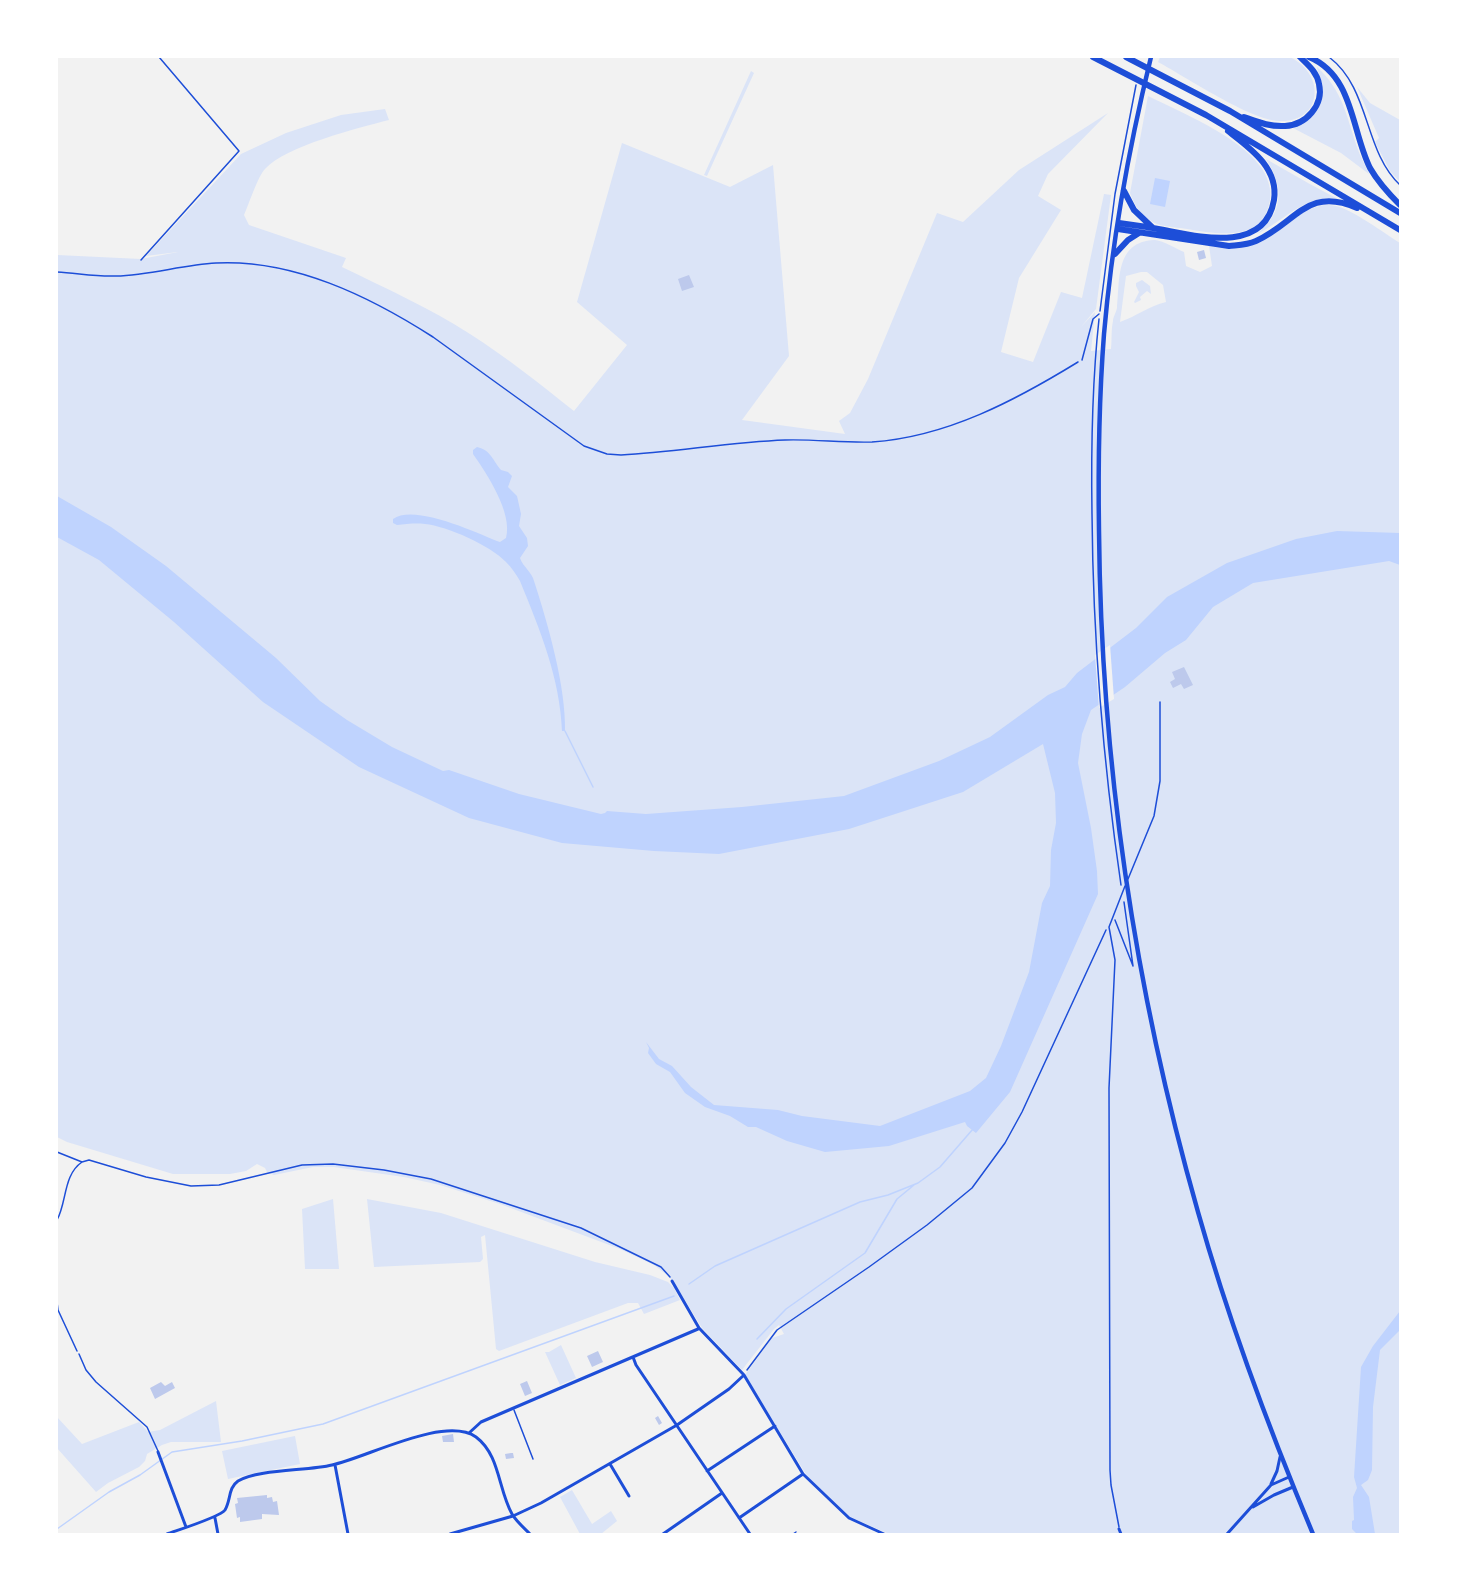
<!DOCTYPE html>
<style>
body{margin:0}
#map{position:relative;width:1457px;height:1591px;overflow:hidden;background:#f2f2f2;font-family:Commissioner,sans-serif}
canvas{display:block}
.frame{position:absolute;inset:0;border:58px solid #fff;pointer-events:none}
</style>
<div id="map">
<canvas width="1457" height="1591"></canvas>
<div class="frame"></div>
</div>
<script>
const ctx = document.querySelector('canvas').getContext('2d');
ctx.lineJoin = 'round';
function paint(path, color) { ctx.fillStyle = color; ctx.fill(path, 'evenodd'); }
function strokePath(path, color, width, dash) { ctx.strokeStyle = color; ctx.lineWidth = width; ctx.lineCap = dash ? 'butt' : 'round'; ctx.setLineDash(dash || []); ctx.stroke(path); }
paint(new Path2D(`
 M1160,57H1290C1327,75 1322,123 1279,121C1250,120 1186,77 1158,62Z
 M1317,67C1343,91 1346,115 1357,147C1360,156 1365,165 1369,174L1341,153L1293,128C1314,124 1324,100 1321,81C1320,76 1317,70 1317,67Z
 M751,71L754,73L707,176L704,175Z
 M1357,87L1370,103L1400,120V182L1390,171L1375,142L1379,138Z
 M1148,96C1182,113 1237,135 1260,166C1267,175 1272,189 1270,200C1263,243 1218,234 1187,229C1174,227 1158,227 1148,219C1138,212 1134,203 1130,193Z
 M385,109L389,120C358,128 286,146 265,169C258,176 249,204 244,215L249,225L346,258L342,267C385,288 430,308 470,334C506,357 540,384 574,411L627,345L577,302L622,143L730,187L773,165L789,356L742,420L845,434L839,421L850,413L868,379L937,213L963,222L1019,170L1108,113L1048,174L1038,196L1061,210L1019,278L1001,352L1033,362L1061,292L1082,298L1104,194L1111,195L1096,309L1081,327L1095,312L1091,351L1111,349C1112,340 1111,330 1113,321C1113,317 1116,313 1117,308C1120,280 1115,242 1154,240C1160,239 1177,249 1184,252L1186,266L1200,272L1212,266L1209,246C1224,249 1239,249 1254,245C1282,236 1304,199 1336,206C1353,210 1384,233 1400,243V1534H889L848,1516L807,1476L745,1375L772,1338L784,1334L779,1325L774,1329L742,1370L702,1328L675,1284L667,1275L654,1265L620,1249L500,1204L440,1185L404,1177L334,1167H313L274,1175L267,1172L265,1168L257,1164L246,1171L230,1174H173L67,1142L57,1137V255L141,259L178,252L146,256L241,154L286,133L341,115ZM1141,272H1147L1163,285L1166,302C1149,306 1137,316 1120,322L1126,276Z
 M1266,159L1308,183L1336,198C1303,196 1285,220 1257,234C1284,212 1284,187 1266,159Z
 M1142,280L1150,286L1151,294L1147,291L1140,297L1141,300L1135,303L1134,302L1139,292L1136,286V283Z
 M333,1199L339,1269H305L302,1209Z
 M367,1199L441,1213L595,1262L650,1275L668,1282L674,1288L680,1300L644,1314L638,1303H628L499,1351L496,1349L485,1235L481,1237L483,1259L480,1262L374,1267Z
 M561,1345L576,1378L560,1385L545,1352H549Z
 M216,1401L221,1442H171L162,1445L147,1454L145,1461L139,1467L108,1483L96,1492L57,1448V1417L82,1444L139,1422L148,1432L160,1430Z
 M295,1436L300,1464L228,1479L222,1451Z
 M572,1490L592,1524L611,1511L617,1521L601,1534H580L560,1497Z`), '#dbe4f7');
paint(new Path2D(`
 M1155,178L1170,181L1165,207L1150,204Z
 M477,447C491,450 493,461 501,470L508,472L512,476L508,487L517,496L521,514L519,526L527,538L528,546L520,558C523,567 532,572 534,581C548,624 566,687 565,731H562C560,678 540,630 520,581C516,574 512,568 506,562C491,546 447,526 425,524C416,523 406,524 397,525L393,523V519C414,503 477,533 500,542L506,538C513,513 487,474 473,454V450Z
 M57,496L111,527L166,566L276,658L320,701L347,720L392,747L443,771L449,770L519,794L601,814L605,813L607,811L646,814L742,807L844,796L939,761L990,737L1048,695L1065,687L1077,673L1136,628L1167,597L1227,563L1296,539L1337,531L1400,533V565L1389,561L1253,583L1213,607L1186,640L1165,653L1125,687L1091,710L1082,734L1078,763L1091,828L1097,871L1098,894L1010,1092L976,1133L967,1126L965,1122L889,1146L825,1152L787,1141L756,1127H748L730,1116L705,1107L685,1093L670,1072L656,1064L648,1053L649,1048L646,1042L659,1059L672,1066L691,1087L714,1105L778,1110L802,1116L880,1126L970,1091L986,1078L1001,1046L1029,972L1042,903L1050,886L1051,850L1056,823L1055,793L1043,744L963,792L849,829L719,854L654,851L562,843L469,818L359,767L263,702L174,622L99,560L57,537Z
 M1400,1311V1330L1380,1350L1373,1407L1372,1470L1368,1480L1361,1485L1369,1497L1375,1534H1357L1352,1529V1521L1354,1520L1353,1497L1357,1488L1354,1477L1361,1367L1373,1346Z`), '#bfd3fe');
paint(new Path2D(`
 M1110,645L1114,699L1099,708L1095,655Z`), '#f2f2f2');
strokePath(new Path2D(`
 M565,731L593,787
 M689,1284L715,1266L860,1202L888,1195L918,1183L940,1167L973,1129
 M757,1339L786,1309L865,1253L897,1199L914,1185
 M57,1529L109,1492L140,1475L172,1452L242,1441L323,1424L674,1296`), '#bfd3fe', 1.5);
paint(new Path2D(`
 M1204,250L1206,258L1199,260L1197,252Z
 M689,275L694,287L682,291L678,279Z
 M1184,667L1193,685L1184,689L1181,684L1173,688L1170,682L1175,679L1172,672Z
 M598,1351L603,1362L592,1367L587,1356Z
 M527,1381L532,1393L525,1396L520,1384Z
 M161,1382L165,1386L172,1382L175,1388L155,1399L150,1388Z
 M658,1416L662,1423L659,1425L655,1418Z
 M453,1434L454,1442H443L442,1436Z
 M511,1453H513L514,1458L506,1459L505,1454Z
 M267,1495V1498L272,1497L273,1502L277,1501L279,1515L262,1514V1519L240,1522V1517L237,1518L235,1504L238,1503L237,1498Z`), '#bdc9ec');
strokePath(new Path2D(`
 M1329,57C1371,89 1363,150 1400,185
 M141,260L239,151L159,57
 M57,272C77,273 96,277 116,276C150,275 182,265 216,263C293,259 369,296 433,337L584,446L607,454L621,455C676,452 730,442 785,440C814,439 843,443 872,442C947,437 1016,400 1078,362
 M1100,311L1115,194L1136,85
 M1099,319C1092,383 1091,449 1092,514C1093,639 1103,762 1121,885
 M1124,902L1133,966
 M1115,920L1133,966
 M57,1152L82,1162L89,1160L146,1177L191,1186L219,1185L302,1165L333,1164L384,1170L431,1179L581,1228L661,1267L670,1277
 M57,1220C67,1202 63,1175 82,1162
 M57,1302L58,1310L77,1351
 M747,1370L777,1330L869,1267L927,1225L972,1188L1005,1143L1022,1112L1106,930`), '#1d4ed8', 1.5);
strokePath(new Path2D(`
 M1082,360L1093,319L1099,314
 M1128,879L1154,816L1160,781V702
 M79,1354L86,1370L96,1382L147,1427L158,1451
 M514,1410L533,1459
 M1119,1527L1111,1485L1110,1470L1109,1088L1115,960L1109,927L1125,886
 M793,1534L796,1532`), '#1d4ed8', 1.5);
strokePath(new Path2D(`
 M672,1281L699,1328L744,1375L803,1474L849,1518L884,1534
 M633,1357L636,1365L750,1534
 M469,1433L481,1422L698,1329
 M158,1452L186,1527
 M610,1464L629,1496
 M335,1465L348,1534
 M707,1471L775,1426
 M1271,1484L1277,1471L1280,1457
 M1253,1507L1274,1495L1293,1487
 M215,1518L218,1534
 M739,1518L803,1474
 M1119,1529L1121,1534
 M167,1534C178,1530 220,1517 225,1510C231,1500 228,1488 238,1481C258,1469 308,1471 332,1465C366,1458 445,1415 476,1437C500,1455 498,1489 512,1514C516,1521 524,1528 530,1534
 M450,1534L513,1516L541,1503L677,1425L729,1389L744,1375
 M663,1534L722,1493
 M1227,1534L1271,1485L1289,1477`), '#1d4ed8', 3);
strokePath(new Path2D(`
 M1151,57C1129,147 1112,241 1104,334C1099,399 1098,465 1099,531C1101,761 1135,991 1198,1212C1229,1322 1269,1429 1313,1534`), '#1d4ed8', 4.5);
strokePath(new Path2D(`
 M1093,57L1206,115L1400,230
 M1126,57L1230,111L1400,213
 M1309,57C1354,76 1351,130 1370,168C1378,182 1389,194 1400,205
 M1244,117C1258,122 1270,127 1285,126C1306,125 1324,105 1319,84C1317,72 1308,65 1300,57
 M1124,191L1134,210L1153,228
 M1119,223C1134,225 1149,227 1164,230C1200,237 1265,253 1274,200C1279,168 1250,148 1228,131
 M1118,229L1229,246C1238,245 1247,245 1256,241C1296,223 1307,186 1357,208
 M1115,254L1128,240L1139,233`), '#1d4ed8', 6);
</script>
